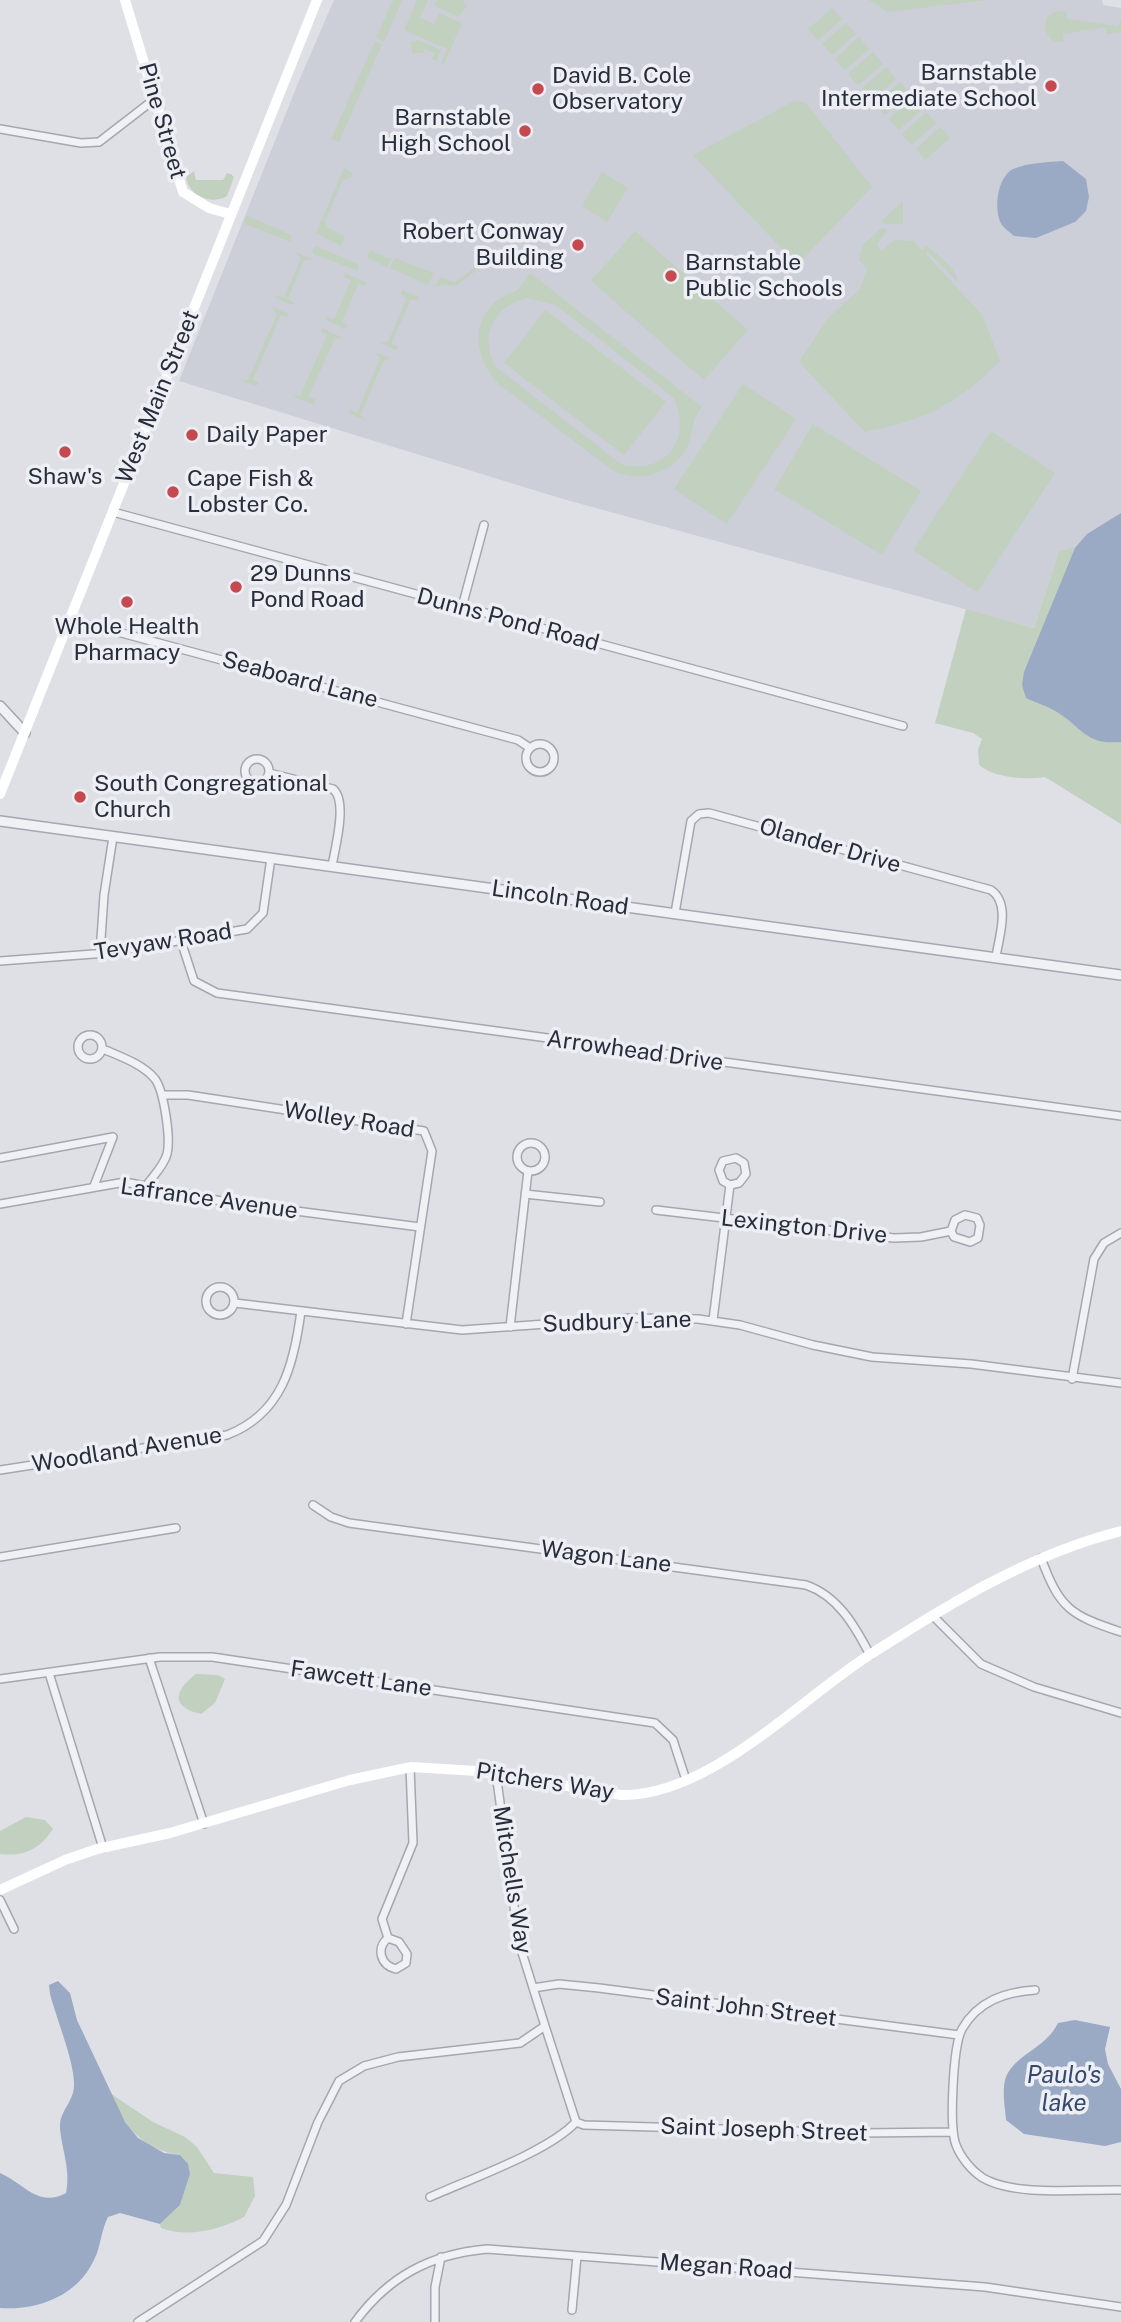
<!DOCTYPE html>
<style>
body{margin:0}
canvas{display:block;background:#dee0e6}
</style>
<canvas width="1121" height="2322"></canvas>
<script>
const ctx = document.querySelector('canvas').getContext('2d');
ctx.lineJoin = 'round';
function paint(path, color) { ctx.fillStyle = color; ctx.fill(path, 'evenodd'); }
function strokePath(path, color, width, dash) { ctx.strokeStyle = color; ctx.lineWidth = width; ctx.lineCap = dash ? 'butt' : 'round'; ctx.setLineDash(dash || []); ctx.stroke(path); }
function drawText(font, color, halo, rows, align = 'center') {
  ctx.font = font + ' "Public Sans",sans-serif'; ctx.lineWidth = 7; ctx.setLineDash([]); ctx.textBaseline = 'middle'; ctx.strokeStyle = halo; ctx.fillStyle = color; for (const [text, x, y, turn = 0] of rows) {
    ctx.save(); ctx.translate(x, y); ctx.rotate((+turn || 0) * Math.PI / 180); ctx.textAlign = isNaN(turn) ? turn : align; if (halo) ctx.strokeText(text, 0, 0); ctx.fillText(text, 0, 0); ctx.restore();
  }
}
paint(new Path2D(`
 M334,0H1102L1103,5L1121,8V534L1059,551L1034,628L563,499L179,381L298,83Z`), '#cccfd8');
paint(new Path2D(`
 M393,0H402L384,42L376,38Z
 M417,0H428L420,18L434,24L439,13L462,23L444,64L441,63L447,49L404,30Z
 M438,0H462L467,6L458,17L434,5Z
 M869,0H987L888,12Z
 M832,8L842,19L818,41L808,29Z
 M1057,11L1067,12V19L1118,26L1121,19V32L1107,34L1105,27L1063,34V42H1055C1045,36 1043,26 1048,16Z
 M846,23L856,34L832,55L822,44Z
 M859,37L869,49L845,70L835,59Z
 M418,40L441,50L436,61L432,59L434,53L425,49L422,53H412L411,42Z
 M375,41L382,44L339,142L331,139Z
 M873,52L883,64L858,85L848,74Z
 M886,67L896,79L872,100L862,89Z
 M900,82L910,93L885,115L875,104Z
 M913,97L923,108L899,130L889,119Z
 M794,101L806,103L872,187L797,265L693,155Z
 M926,112L936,123L912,145L902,134Z
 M940,127L950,138L925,160L916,149Z
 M344,168L353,173L351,178L343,180L325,221L328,228L345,236L341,246L316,233Z
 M194,171L196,180H223L227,173L231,174L234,177L227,196C211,206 188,195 186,177Z
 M602,172L628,188L607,222L582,206Z
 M903,201V224H885L882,221Z
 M248,216L291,235V242L245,224V217Z
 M881,228L887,230L877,245L882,251L894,240L913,241L922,250L927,246C937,256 954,264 958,282L928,252L926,254L983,316L1000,361C954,406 928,419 865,432L799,362L827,319L860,289L867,269L859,260L863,245Z
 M635,231L748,330L704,380L591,281Z
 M316,246L358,264V271L314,254L312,251Z
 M370,250L389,259L392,257L387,267L367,258Z
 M295,252L313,260H304L288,299L294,303L292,305L276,298L277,295L284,297L301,259Z
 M486,255L493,256L492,259L457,285L435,286L441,277L454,283L484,261Z
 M395,258L434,273L428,285L390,268Z
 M345,273L367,283L365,286L358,284L342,322L348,326L345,329L325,319L327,317L334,319L351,280L344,277Z
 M530,273L702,407C689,424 695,430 687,447C674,474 641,482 615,472L500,385C477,363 469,328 493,304C500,297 509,295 517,290C522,286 526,278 530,273ZM527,298L556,305L674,398C692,438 667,476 621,464L496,367C478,336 494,306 527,298Z
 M402,290L419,297L418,301L411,299L391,344L398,347L396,350L379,342H388L407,298L401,294Z
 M272,307L289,314L288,317L281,315L253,379L259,383L256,386L240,380H248L277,314Z
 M545,310L666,402L624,455L504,363Z
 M322,328L343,338H335L309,396L316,400L313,404L292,396H300L327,335L321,331Z
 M375,352L392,359L384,360L361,414L365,420L348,413L351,410L357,413L380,358Z
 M743,384L796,419L727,524L674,489Z
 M813,424L921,491L882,555L774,489Z
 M991,431L1055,473L977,592L913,550Z
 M1121,534V824L1045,777C1024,780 995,778 979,765L978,750L982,739L973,733L935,723L966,609L1034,628L1059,551Z
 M196,1674L218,1675L225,1679L215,1703L201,1714C169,1707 175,1690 196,1674Z
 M26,1817L45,1820L53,1829C40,1849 24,1857 0,1854V1831Z
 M110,2093L153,2122L185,2137L197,2147L214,2173L253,2177L255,2196L244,2217C219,2230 188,2238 161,2228L160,2224L180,2205L190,2174L180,2155C143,2150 123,2126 110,2093Z`), '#c2d0bf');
paint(new Path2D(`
 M1063,161L1086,179L1089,197L1086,211L1075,222L1036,238L1014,236C1011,233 1005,229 1002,225C993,211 997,177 1013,169C1028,163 1047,162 1063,161Z
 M1121,513V742C1085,745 1084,729 1057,712C1048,706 1036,703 1026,698L1022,685L1024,672L1075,548L1087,534Z
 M58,1981L70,1993L77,2020L125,2122L138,2138L164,2153L180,2155L188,2164L190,2174L180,2205L160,2224L120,2213L108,2217C102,2229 101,2241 97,2253C82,2294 40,2311 0,2308V2173C25,2184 38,2208 66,2193C71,2170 62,2151 60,2128C59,2110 75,2102 74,2083C74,2061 56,2017 50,1994L49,1985Z
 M1075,2020L1110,2027L1105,2049L1108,2064L1121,2089V2142L1105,2146L1024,2134L1006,2120C1005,2108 1002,2091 1005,2080C1013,2054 1045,2050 1058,2023Z`), '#9baac4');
const minor = new Path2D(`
 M0,129L81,143L99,142L156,98
 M113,512L903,726
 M462,607L484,525
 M67,624L92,625L518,740L530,748
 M526 758a14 14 0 1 1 28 0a14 14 0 1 1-28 0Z
 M245 771a12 12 0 1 1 24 0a12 12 0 1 1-24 0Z
 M269,773L333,789C348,801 335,848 332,866
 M675,913L691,821L699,814L709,813L991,890C1011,904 999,936 996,957
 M181,941L194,981L217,993L1121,1116
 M100,953L104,895L113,837
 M0,961L107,953L247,929L263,913L271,858
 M78 1047a12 12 0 1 1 24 0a12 12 0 1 1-24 0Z
 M103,1049C119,1056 143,1064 155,1079C164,1091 171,1139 167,1154C164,1166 153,1176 146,1186
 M162,1095H188L424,1131L432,1151L406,1324
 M517 1157a14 14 0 1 1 28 0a14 14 0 1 1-28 0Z
 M0,1158L113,1137L94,1186
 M525,1194L600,1202
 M0,1204L125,1182L226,1202L420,1227
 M656,1210L894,1238L921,1237L951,1231L954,1237L970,1242L978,1238L980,1225L977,1218L965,1215L955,1220L951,1231
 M206 1301a14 14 0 1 1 28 0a14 14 0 1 1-28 0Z
 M235,1303L462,1330L630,1318L698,1319L740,1325L813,1345L872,1357L971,1364L1121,1383
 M713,1320L730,1185L723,1181L719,1170L723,1161L736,1158L744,1163L746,1174L739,1183L730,1185
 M510,1327L528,1171
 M1072,1379L1094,1259L1104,1243L1121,1233
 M0,1470L227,1435C282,1414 294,1365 301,1311
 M313,1505L331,1517L349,1523L806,1585C838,1596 855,1626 870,1655
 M0,1557L176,1528
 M1041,1558C1060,1609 1070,1615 1121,1632
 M934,1617L981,1664L1034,1687L1121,1713
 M149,1658L204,1824
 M49,1673L103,1848
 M0,1679L160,1657H212L655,1723L673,1740L686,1780
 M0,1900L14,1929
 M388,1938C376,1948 380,1965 396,1969L406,1963L407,1954L399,1942L388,1938L382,1919L413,1843L410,1767
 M533,1988L559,1984L599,1988L959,2035
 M1035,1990C1005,1992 978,2001 962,2029C953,2046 949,2127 956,2145C961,2158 972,2171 983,2178C1016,2197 1082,2189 1121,2190
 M545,2026L576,2122
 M576,2122L584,2125L861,2133L953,2132
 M430,2197C470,2179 548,2152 576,2122
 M572,2310L577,2256
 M138,2322L263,2241L286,2205L318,2122L339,2081L364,2066L398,2057L520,2043L545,2026L519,1943L496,1773
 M355,2322C388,2277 430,2254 487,2249L985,2287L1121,2307
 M435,2322V2287L441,2257`);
const tertiary = new Path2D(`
 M0,706L25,733
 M0,821L1121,975`);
strokePath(minor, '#a4a7b0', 10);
strokePath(tertiary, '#a4a7b0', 12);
strokePath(minor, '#f0f1f5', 7);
strokePath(tertiary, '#f0f1f5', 9);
strokePath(new Path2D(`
 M125,0L183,192L209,208L230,214
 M0,794L317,0
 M0,1890L65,1860L97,1849L170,1833L350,1780L411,1767L477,1771L621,1795C708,1797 798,1701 868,1656C947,1605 1029,1554 1121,1531`), '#fff', 10);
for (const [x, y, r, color] of [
 [1051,86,7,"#c44a4f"],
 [538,89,7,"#c44a4f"],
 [525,131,7,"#c44a4f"],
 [578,245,7,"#c44a4f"],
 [671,276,7,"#c44a4f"],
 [192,435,7,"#c44a4f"],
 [65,452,7,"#c44a4f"],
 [173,492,7,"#c44a4f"],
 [236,587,7,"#c44a4f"],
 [127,602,7,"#c44a4f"],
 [80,797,7,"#c44a4f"]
]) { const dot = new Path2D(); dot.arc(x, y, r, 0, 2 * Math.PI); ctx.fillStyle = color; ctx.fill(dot); strokePath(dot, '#edeff4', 2.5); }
drawText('23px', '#282d3c', '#edeff4', [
 ["Barnstable",1037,73,"right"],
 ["Intermediate School",1037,99,"right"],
 ["David B. Cole",552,76],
 ["Observatory",552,102],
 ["Barnstable",511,118,"right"],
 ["High School",511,144,"right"],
 ["Robert Conway",564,232,"right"],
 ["Building",564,258,"right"],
 ["Barnstable",685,263],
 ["Public Schools",685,289],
 ["Daily Paper",206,435],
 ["Shaw's",65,477,"center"],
 ["Cape Fish &",187,479],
 ["Lobster Co.",187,505],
 ["29 Dunns",250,574],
 ["Pond Road",250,600],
 ["Whole Health",127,627,"center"],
 ["Pharmacy",127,653,"center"],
 ["South Congregational",94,784],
 ["Church",94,810]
], 'left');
drawText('23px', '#282d3c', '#edeff4', [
 ["Pine Street",162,121,74],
 ["West Main Street",158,397,-68],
 ["Dunns Pond Road",508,620,15],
 ["Seaboard Lane",300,680,15],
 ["Olander Drive",830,846,16],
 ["Lincoln Road",560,898,8],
 ["Tevyaw Road",163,942,-9],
 ["Arrowhead Drive",635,1051,8],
 ["Wolley Road",349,1120,9],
 ["Lafrance Avenue",209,1199,8],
 ["Lexington Drive",804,1227,6],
 ["Sudbury Lane",617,1322,-2],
 ["Woodland Avenue",127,1450,-9],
 ["Wagon Lane",606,1557,7],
 ["Fawcett Lane",361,1679,8],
 ["Pitchers Way",545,1782,9],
 ["Mitchells Way",512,1880,81],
 ["Saint John Street",746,2008,7],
 ["Saint Joseph Street",764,2130,2],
 ["Megan Road",726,2267,4]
]);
drawText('italic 24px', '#35486d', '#edeff4', [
 ["Paulo's",1064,2076],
 ["lake",1064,2104]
]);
</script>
